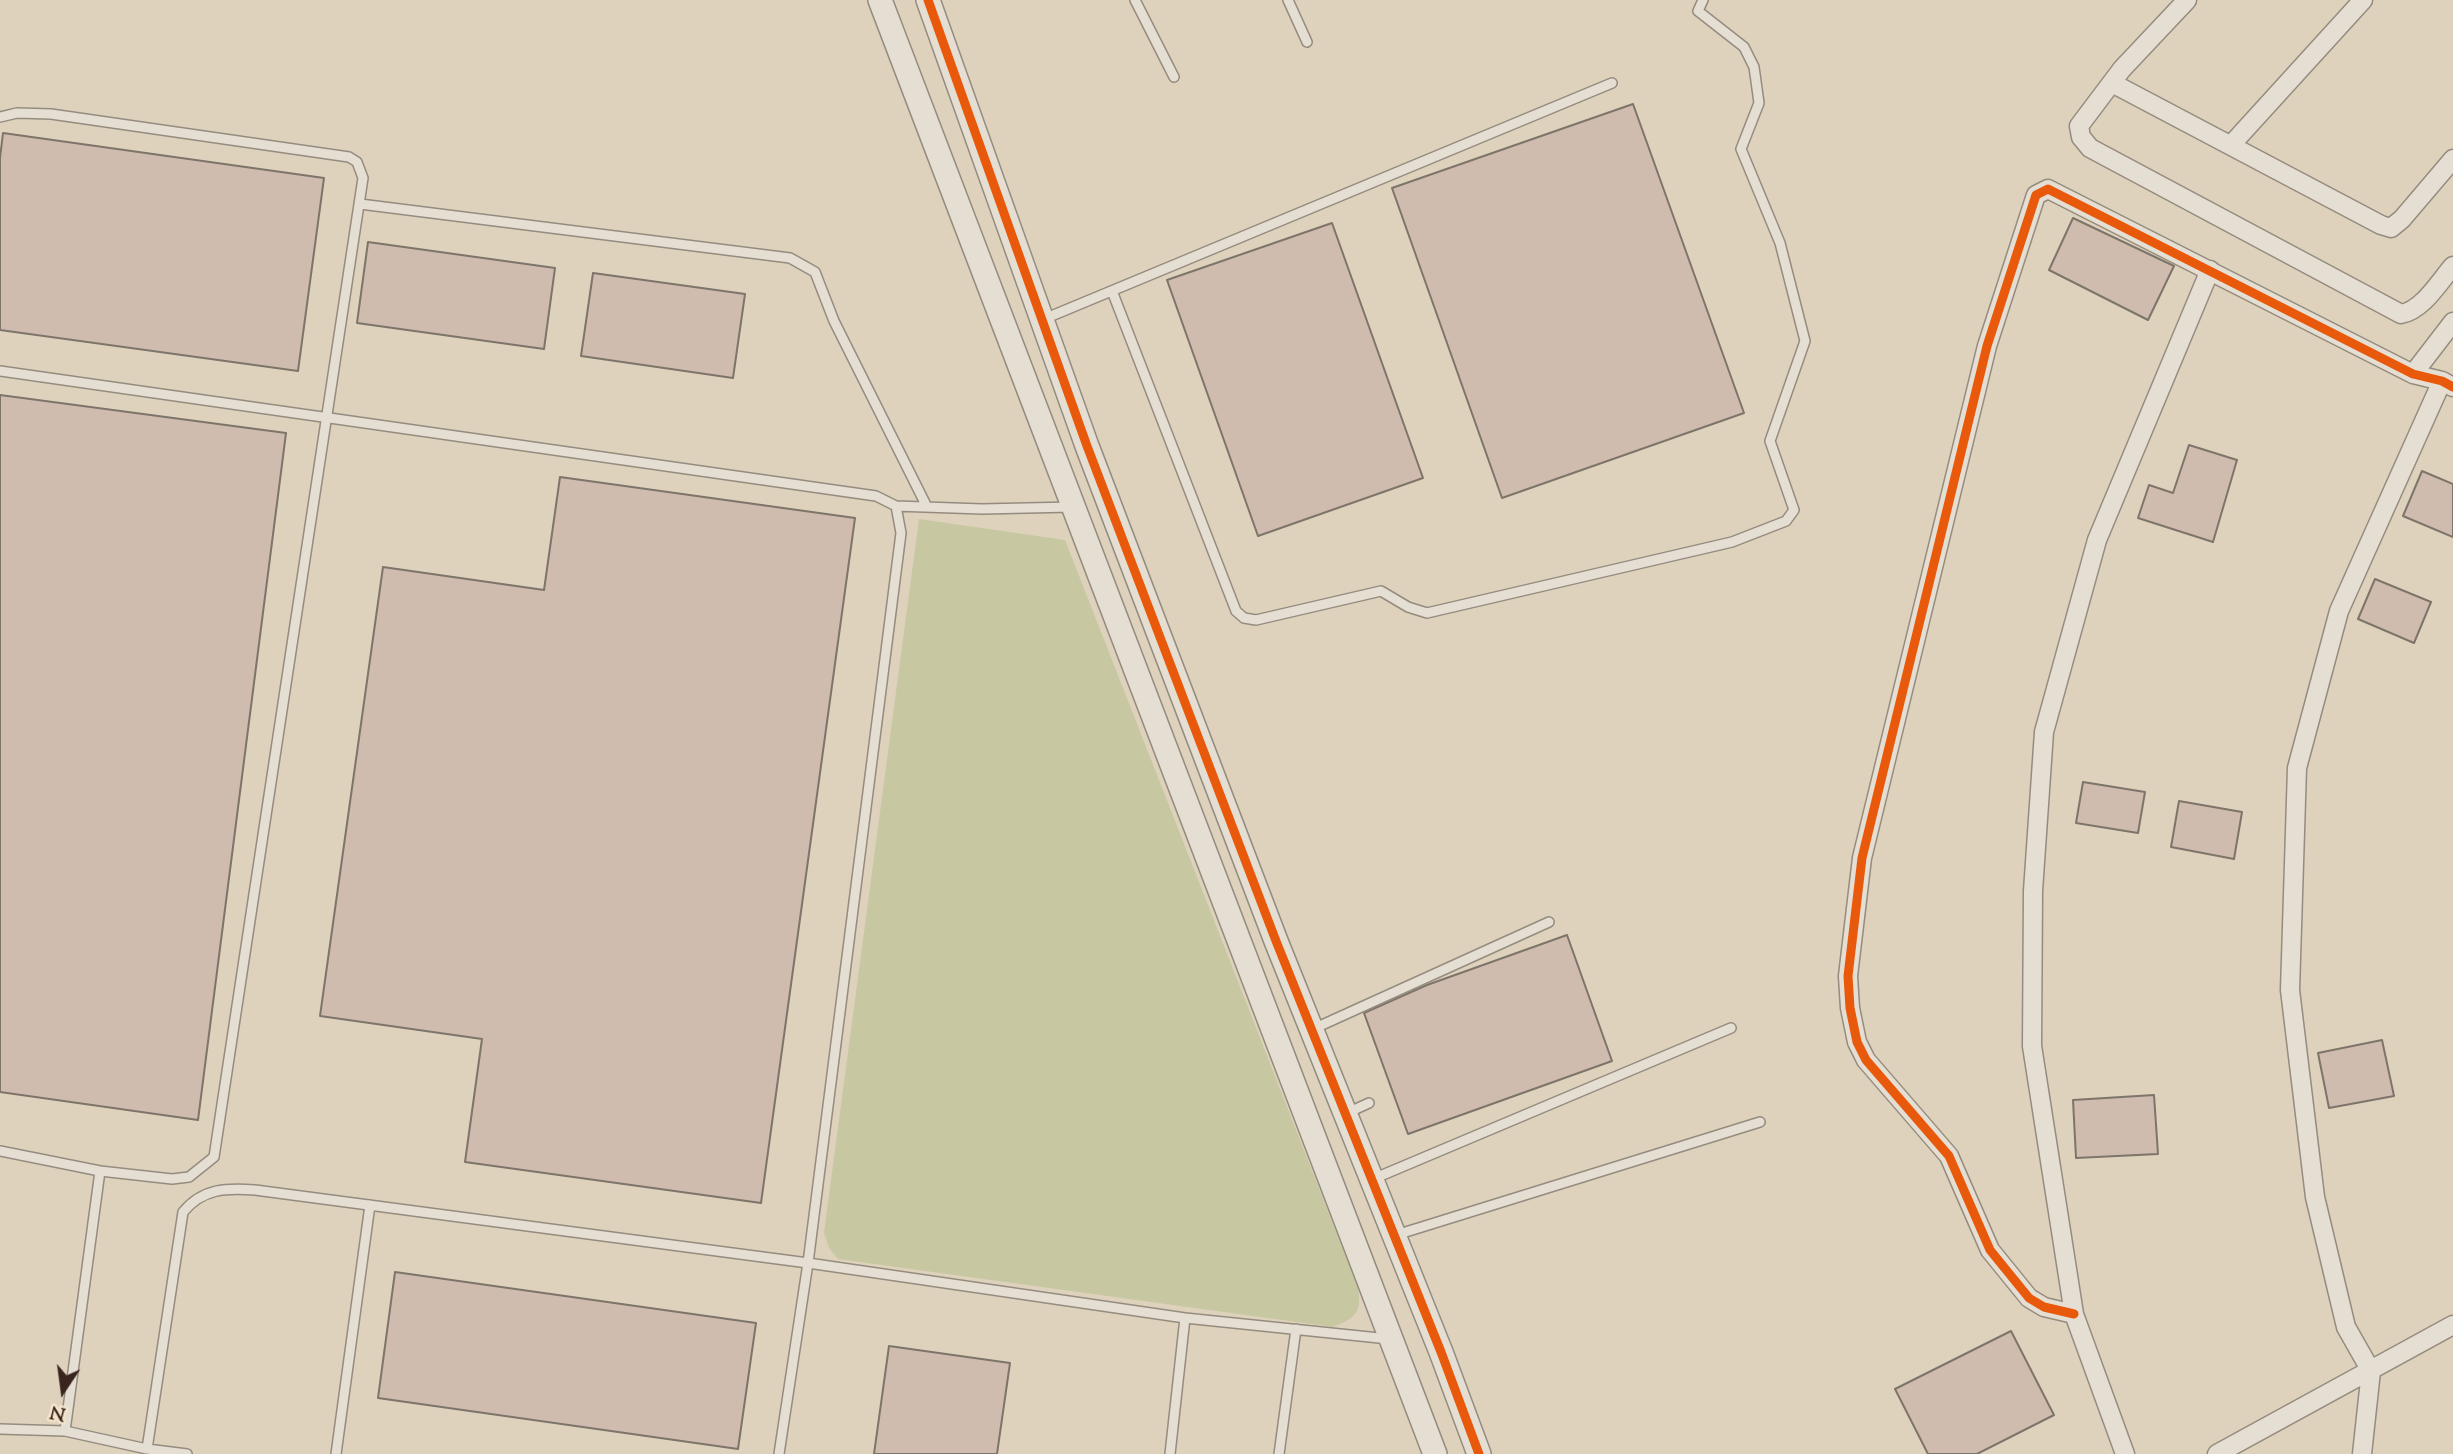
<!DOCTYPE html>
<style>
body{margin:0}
#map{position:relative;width:2453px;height:1454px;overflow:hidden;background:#ded2bc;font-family:"Sorts Mill Goudy",serif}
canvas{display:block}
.north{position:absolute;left:28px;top:1356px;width:70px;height:70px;-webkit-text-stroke:5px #f3e4ca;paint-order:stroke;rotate:193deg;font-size:19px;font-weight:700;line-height:28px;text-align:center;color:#39251d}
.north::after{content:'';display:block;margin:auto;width:24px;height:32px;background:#39251d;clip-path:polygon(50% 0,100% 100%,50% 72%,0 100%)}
</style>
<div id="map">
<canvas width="2453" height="1454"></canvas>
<div class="north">N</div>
</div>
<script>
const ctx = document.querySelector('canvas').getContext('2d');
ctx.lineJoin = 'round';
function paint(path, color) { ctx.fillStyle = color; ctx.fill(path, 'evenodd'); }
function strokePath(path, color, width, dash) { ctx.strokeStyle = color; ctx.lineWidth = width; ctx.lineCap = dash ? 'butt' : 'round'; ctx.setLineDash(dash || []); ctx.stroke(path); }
paint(new Path2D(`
 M919,519L1065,540L1358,1288C1362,1313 1355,1318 1333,1327L838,1259L829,1248L824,1233Z`), '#c7c7a2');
const building = new Path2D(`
 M1633,104L1744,413L1502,498L1392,188Z
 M3,133L324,178L298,371L0,330V158Z
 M2073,218L2174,266L2148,320L2049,270Z
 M1332,223L1423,478L1258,536L1167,280Z
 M368,242L555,268L544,349L357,323Z
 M593,273L745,294L733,378L581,356Z
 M0,395L286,433L198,1120L0,1092Z
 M2189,445L2237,460L2213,542L2138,518L2149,485L2173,493Z
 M2422,471L2453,484V537L2403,516Z
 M560,477L855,518L761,1203L465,1162L482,1039L320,1016L383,567L544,590Z
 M2375,579L2431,602L2414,643L2358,619Z
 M2083,782L2145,792L2138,833L2076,823Z
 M2179,801L2242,812L2234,859L2171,847Z
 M1567,935L1612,1061L1408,1134L1364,1013L1427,985Z
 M2382,1040L2394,1096L2329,1108L2318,1053Z
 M2154,1095L2158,1154L2076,1158L2073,1100Z
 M395,1272L756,1323L738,1449L378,1398Z
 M2011,1331L2054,1415L1977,1454H1928L1895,1389Z
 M889,1346L1010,1363L997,1454H874Z`);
paint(building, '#d0bbaf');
strokePath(building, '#7e756a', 2);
const service = new Path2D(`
 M1135,0L1174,77
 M1288,0L1307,42
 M0,117L17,113L51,114L349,157L357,162L363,178L214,1157L189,1177L172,1179L100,1171L0,1151
 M360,204L790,258L815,272L834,321L927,507
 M1112,291L1236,611L1244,618L1256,620L1381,591L1408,607L1427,613L1732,542L1786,521L1794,510L1770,441L1805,341L1780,243L1741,149L1759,103L1754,67L1744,47L1698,11L1703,0
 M1044,319L1612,83
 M0,371L876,496L896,506L901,533L808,1263L779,1454
 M896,506L982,509L1072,507
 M1313,1029L1549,922
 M1347,1113L1369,1103
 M100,1171L65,1431L147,1449
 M1373,1179L1731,1028
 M1396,1235L1760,1122
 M0,1429L65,1431
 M187,1454L147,1449L183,1212C203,1188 226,1188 255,1190L808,1263L1185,1318L1389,1339
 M336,1454L370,1205
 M1170,1454L1185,1318
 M1279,1454L1296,1329`);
const minor = new Path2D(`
 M2187,0L2122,69L2079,126L2081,137L2090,148L2401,314C2423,310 2439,282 2453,266
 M2112,83L2381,225L2391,228L2402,219L2453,159
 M2231,145L2363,0
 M2413,374L2453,322
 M2074,1314L2044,1307L2029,1298L1990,1250L1949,1156L1866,1060L1857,1042L1850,1008L1848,976L1862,858L1987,346L2036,195L2048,189L2413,374L2442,381L2453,387
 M2125,1454L2074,1314L2032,1046L2033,891L2044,732L2097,540L2210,270
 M2217,1454L2453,1325
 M2362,1454L2371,1371L2346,1327L2315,1197L2290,990L2297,768L2339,611L2442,381`);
const tertiary = new Path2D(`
 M880,0L1435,1454
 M928,0L1087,446L1276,941L1441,1352L1479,1454`);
strokePath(service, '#958c7f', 12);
strokePath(minor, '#958c7f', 21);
strokePath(tertiary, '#958c7f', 26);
strokePath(service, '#e5ded3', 9);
strokePath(minor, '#e5ded3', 18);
strokePath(tertiary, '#e5ded3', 23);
strokePath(new Path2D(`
 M928,0L1087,446L1276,941L1441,1352L1479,1454
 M2074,1314L2044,1307L2029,1298L1990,1250L1949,1156L1866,1060L1857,1042L1850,1008L1848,976L1862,858L1987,346L2036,195L2048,189L2413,374L2442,381L2453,387`), '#e8590c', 9);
</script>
